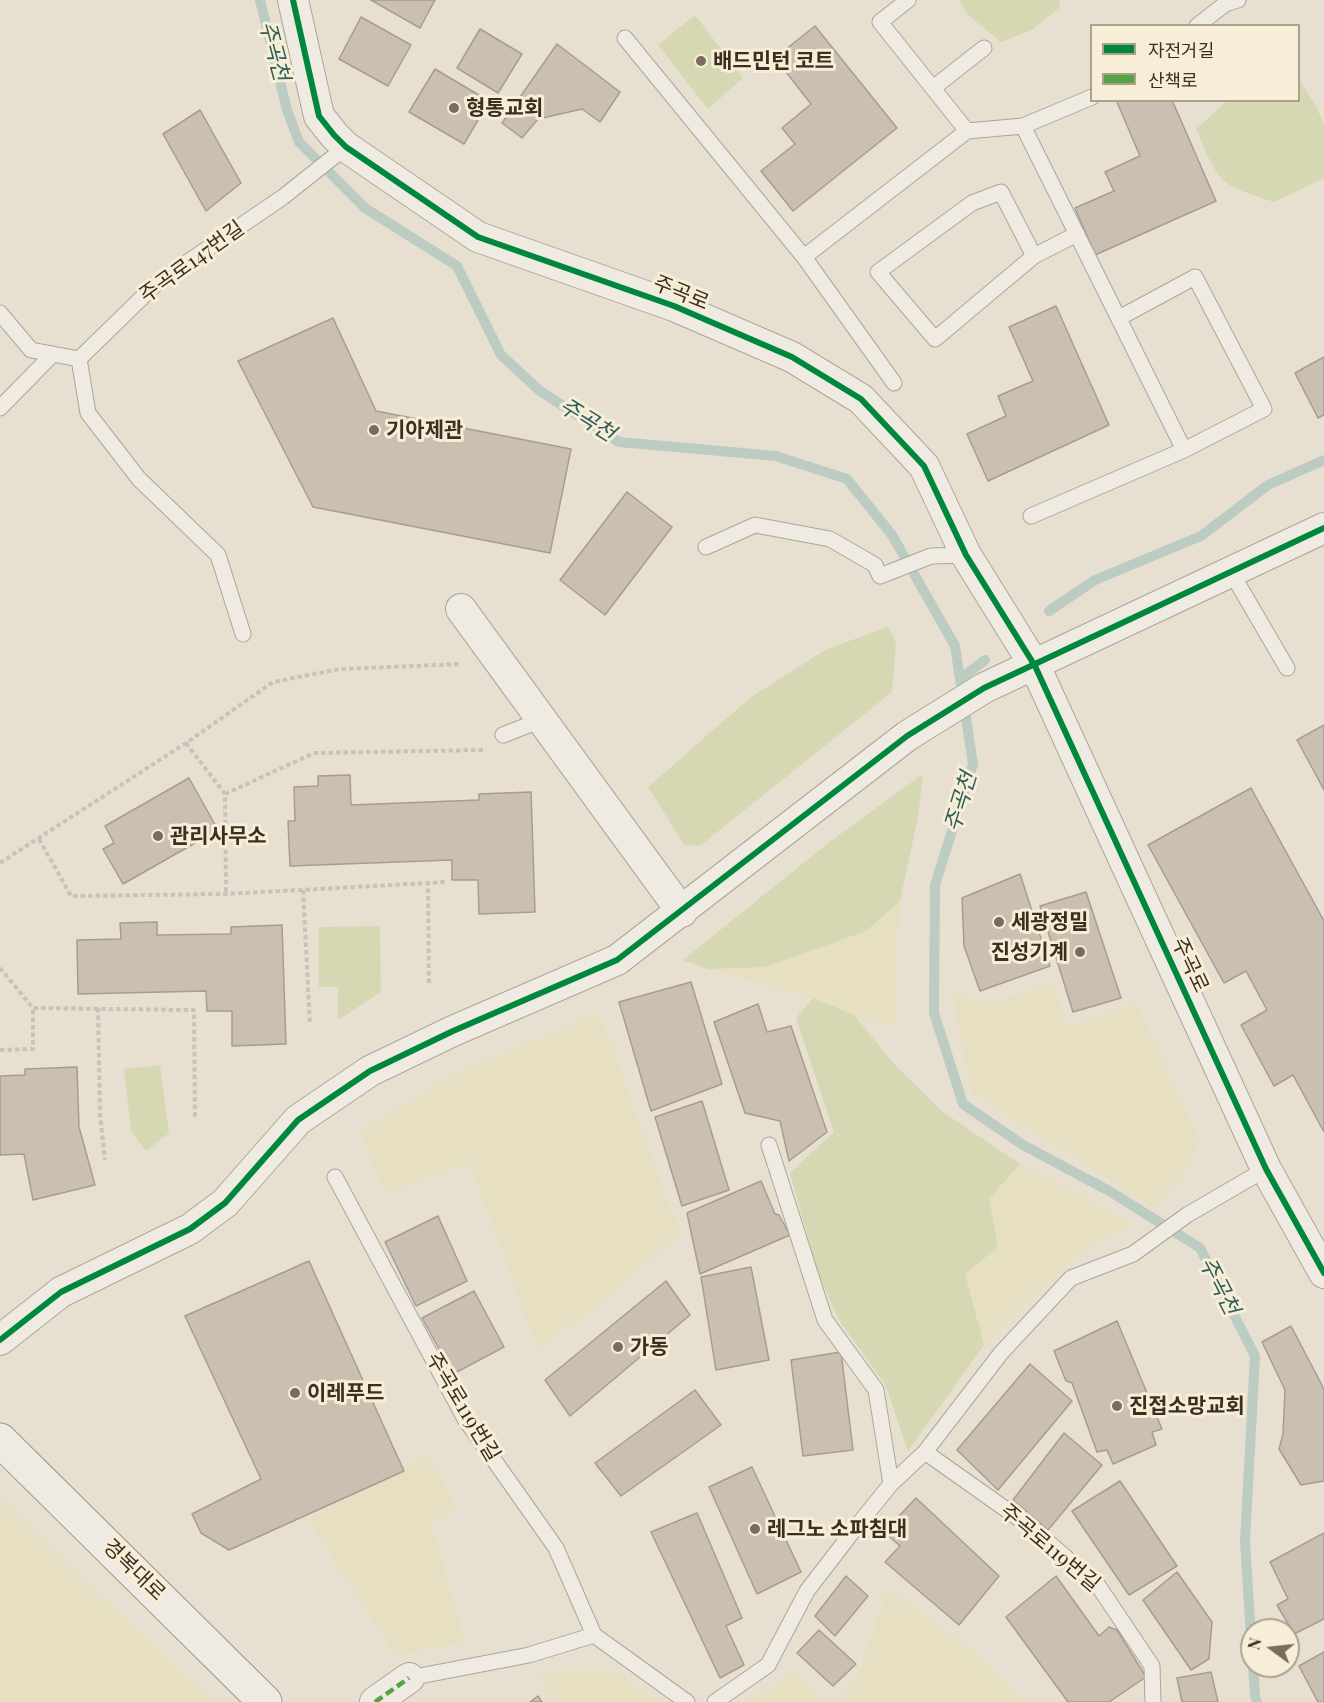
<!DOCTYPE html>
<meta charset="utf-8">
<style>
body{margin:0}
#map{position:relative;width:1324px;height:1702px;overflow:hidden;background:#e7e0d1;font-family:"Playfair Display","Noto Sans KR",serif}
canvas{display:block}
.legend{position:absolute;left:1090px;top:24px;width:210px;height:78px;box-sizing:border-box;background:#f7eed8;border:2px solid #ada18e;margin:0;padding:8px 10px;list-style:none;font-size:18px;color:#3d2e20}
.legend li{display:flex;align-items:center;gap:12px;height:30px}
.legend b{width:30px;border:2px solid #ada18e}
.north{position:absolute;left:1240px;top:1618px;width:60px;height:60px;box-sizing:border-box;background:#f7eed8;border:2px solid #ada18e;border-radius:50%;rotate:285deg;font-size:16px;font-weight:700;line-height:24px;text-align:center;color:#3d2e20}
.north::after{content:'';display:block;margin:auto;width:21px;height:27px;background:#786c5e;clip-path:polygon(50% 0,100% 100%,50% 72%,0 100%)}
</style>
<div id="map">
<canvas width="1324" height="1702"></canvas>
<ul class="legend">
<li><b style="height:8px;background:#00873e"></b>자전거길</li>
<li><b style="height:8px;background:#54a441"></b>산책로</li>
</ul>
<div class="north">N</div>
</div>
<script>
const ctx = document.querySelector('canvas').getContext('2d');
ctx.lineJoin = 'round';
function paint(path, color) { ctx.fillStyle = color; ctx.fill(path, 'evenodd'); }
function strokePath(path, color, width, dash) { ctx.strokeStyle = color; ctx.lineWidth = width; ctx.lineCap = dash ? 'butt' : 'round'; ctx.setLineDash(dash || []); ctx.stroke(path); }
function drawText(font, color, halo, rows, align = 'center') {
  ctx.font = font + ' "Playfair Display","Noto Sans KR",serif'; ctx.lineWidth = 6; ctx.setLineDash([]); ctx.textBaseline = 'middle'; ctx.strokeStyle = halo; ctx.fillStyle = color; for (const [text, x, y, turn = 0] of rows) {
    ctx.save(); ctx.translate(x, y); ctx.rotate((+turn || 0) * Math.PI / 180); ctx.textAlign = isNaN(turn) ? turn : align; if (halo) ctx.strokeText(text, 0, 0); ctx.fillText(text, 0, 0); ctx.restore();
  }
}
paint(new Path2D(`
 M900,901L895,989L897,1027L854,1015L813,998L709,969L765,967L866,931Z
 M1052,982L1068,1027L1135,1002L1199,1138L1186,1173L1153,1207L972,1093L952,992L988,1004Z
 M599,1013L680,1234L594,1309L537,1349L470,1162L385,1194L360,1131L457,1073Z
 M1020,1164L1134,1224L1086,1249L1029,1298L984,1345L965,1274L998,1247L989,1199Z
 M427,1454L457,1507L432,1524L465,1642L395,1655L308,1520Z
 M0,1496L77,1573L213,1702H0Z
 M888,1589L969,1647L1024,1702H835L857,1680Z
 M554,1670L616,1671L657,1702H556L538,1678Z
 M792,1672L826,1702H752Z`), '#e6dfc2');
paint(new Path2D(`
 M959,0H1059L1060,7L1032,30L1001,42L968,15Z
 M695,15L743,78L708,109L658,45Z
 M1299,79L1316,106L1324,125V178L1274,202C1217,184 1219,182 1196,129L1227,101L1298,100Z
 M888,627L896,643L892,692L701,845L685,846L648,787L751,697L827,649Z
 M923,774L918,817L900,901L866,931L765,967L709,969L683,960L832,840Z
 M380,926L381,992L338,1020V987H319V927Z
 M813,998L854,1015L896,1066L943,1112L1020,1164L989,1199L998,1247L965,1274L984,1345L908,1451L885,1384L840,1322L818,1274L790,1173L834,1132L796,1018Z
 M160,1065L169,1133L146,1151L131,1131L124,1069Z`), '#d6d7b3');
strokePath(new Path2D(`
 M260,0L287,110L299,142L365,208L457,266L501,355L540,391L619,442L776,456L847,479L892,535L955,646L973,764L935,885L934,1013L963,1104L1023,1145L1111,1192L1200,1248L1255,1356L1245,1541L1252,1654
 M1049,611L1095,580L1201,536L1268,485L1324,460
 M960,679L985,660
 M1253,1666L1255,1696L1257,1702`), '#bcccc2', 10);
const building = new Path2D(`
 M371,0H435L420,28Z
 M361,17L411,45L388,86L339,59Z
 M815,26L897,128L793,211L761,171L795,144L782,128L811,104L775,58Z
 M480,29L522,54L498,93L457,68Z
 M557,44L620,92L600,122L582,109L538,119L522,138L502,123Z
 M435,69L489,101L464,144L409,112Z
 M1120,100H1172L1216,201L1095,255L1075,208L1114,191L1105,172L1140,156L1117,102Z
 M200,110L241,183L206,211L163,134Z
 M1056,306L1109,425L988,481L967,434L1006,416L998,396L1033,381L1009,327Z
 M333,318L376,411L571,449L550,553L313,507L238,361Z
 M1324,357V415L1318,418L1295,373Z
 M627,492L672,527L605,615L560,580Z
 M1324,725V790L1297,740Z
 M350,775L351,805L479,800V794L531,792L535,912L479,914L478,880H452V860L290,866L288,821H295L294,787L318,786V776Z
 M189,778L218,830L123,884L103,849L114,843L105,826Z
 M1251,788L1324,921V1132L1293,1075L1274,1086L1241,1025L1267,1010L1246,971L1224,983L1148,845Z
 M1020,874L1050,966L980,991L964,946L962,898Z
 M1086,892L1121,998L1073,1012L1040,906Z
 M157,922V935L231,934V927L282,925L286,1044L232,1046V1011H207L206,991L78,994L77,940L121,939L120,923Z
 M691,982L722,1084L651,1111L619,1002Z
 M758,1004L767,1032L791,1026L827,1132L789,1161L780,1121L745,1113L714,1022Z
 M77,1067L79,1127L95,1185L33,1200L24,1154L0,1155V1076L25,1075V1069Z
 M702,1101L729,1190L682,1206L655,1117Z
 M761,1181L775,1214L779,1215L790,1235L700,1274L687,1213Z
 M438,1216L467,1281L416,1306L385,1242Z
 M309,1261L404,1471L229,1550L201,1533L192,1514L261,1479L185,1316Z
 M751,1267L769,1360L716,1370L701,1277Z
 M666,1281L690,1315L570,1416L545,1380Z
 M474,1291L504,1347L453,1374L422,1318Z
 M1117,1321L1162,1429L1152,1432L1156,1445L1113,1464L1107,1450L1097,1452L1072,1383L1066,1381L1054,1351Z
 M1291,1326L1324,1389V1481L1301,1485L1279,1449L1283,1434L1285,1390L1262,1342Z
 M841,1352L853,1450L803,1456L791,1360Z
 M1030,1364L1072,1401L998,1490L957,1450Z
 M695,1390L721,1425L621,1496L595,1463Z
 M1064,1433L1102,1465L1048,1530L1013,1500Z
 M752,1467L801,1572L757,1594L709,1487Z
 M1120,1481L1177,1566L1129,1595L1072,1511Z
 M916,1498L999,1576L959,1625L885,1562L900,1546L884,1532Z
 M697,1513L742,1618L726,1626L744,1665L720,1678L651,1532Z
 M1324,1533V1619L1294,1634L1277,1605L1288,1599L1270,1562Z
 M1177,1572L1212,1622L1209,1659L1191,1670L1143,1600Z
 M846,1576L868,1596L835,1636L815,1616Z
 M1056,1576L1099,1636L1109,1627L1117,1630L1146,1677L1109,1702H1068L1006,1617Z
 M819,1630L856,1664L833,1686L797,1653Z
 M1324,1652V1702H1318L1299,1666Z
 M1211,1672L1218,1702H1182L1177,1678Z
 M538,1696L542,1702H530Z`);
paint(building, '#cbbfb2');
strokePath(building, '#a89c90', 1.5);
const lane = new Path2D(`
 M908,0L880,22L967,131
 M1197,26L1225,4L1238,0
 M625,38L804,257L894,383
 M933,88L984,48
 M1023,126L1184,450L1031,516
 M1034,256L1001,192L972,203L878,272L935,339L1034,256L1077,234
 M804,257L967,131L1023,126L1092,97
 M0,313L31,350L79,359
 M1119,318L1195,277L1264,409L1184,450
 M79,359L157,283L283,197L346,147
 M79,359L88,413L139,479L218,555L243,634
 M0,408L53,354
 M706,547L755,525L830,539L875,565L880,576L931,556L966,555
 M1231,572L1287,668
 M503,735L541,720
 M769,1145L825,1320L876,1390L891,1484
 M335,1177L465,1419L556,1548L594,1635
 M925,1452L1028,1525L1097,1584L1152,1666L1153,1702
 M409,1678L529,1655L594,1635L687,1702
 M715,1702L768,1665L807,1591L857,1526L891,1484L925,1452L1001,1353L1071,1278L1133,1254L1187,1215L1266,1169`);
const street = new Path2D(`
 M293,0L319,116L334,135L346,147L478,237L674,306L792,357L861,399L924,466L966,555L1035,666L1266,1169L1324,1273
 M461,609L682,912
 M0,1340L61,1292L190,1229L225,1203L298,1120L370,1071L453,1031L617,960L907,736L984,688L1324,528
 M375,1702L409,1678`);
const secondary = new Path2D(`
 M0,1440L265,1702`);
strokePath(lane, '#ada599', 17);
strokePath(street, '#ada599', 32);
strokePath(secondary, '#9c958a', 35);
strokePath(new Path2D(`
 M186,743L225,794L226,894
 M225,794L314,753L483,750
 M39,839L71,896L226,894L446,882
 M0,863L186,743L273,682L340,669L461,664
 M428,881L429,984
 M303,890L310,1025
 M0,968L33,1008L194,1010L195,1119
 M98,1008L100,1114L105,1160
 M0,1050L33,1049V1008`), '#c8c2b9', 4, [4.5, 3]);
strokePath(lane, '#efebe3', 15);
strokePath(street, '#efebe3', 30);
strokePath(secondary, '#efebe3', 33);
strokePath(new Path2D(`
 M375,1702L409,1678`), '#54a441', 4.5, [9, 4.5]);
strokePath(new Path2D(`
 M293,0L319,116L334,135L346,147L478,237L674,306L792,357L861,399L924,466L966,555L1035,666L1266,1169L1324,1273
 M0,1340L61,1292L190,1229L225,1203L298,1120L370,1071L453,1031L617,960L907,736L984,688L1324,528`), '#00873e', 6);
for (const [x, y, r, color] of [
 [701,61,6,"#786c5e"],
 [454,108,6,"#786c5e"],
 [374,430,6,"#786c5e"],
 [158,836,6,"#786c5e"],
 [999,922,6,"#786c5e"],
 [1080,952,6,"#786c5e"],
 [618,1347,6,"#786c5e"],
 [295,1393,6,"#786c5e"],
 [1117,1406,6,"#786c5e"],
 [755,1529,6,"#786c5e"]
]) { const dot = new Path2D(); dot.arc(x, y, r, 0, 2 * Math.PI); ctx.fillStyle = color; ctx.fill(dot); strokePath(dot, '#f7eed8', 2); }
drawText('bold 21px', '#3d2e20', '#f7eed8', [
 ["배드민턴 코트",713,61],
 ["형통교회",466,108],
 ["기아제관",386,430],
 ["관리사무소",170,836],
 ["세광정밀",1011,922],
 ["진성기계",1068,952,"right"],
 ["가동",630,1347],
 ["이레푸드",307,1393],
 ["진접소망교회",1129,1406],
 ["레그노 소파침대",767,1529]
], 'left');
drawText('21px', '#3d2e20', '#f7eed8', [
 ["주곡로147번길",192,262,-36],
 ["주곡로",681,293,22],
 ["주곡로",1190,965,65],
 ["주곡로119번길",463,1407,59],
 ["주곡로119번길",1050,1548,40],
 ["경복대로",134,1570,44]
]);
drawText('italic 22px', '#2f5d5a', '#f7eed8', [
 ["주곡천",274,51,75],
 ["주곡천",587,420,32],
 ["주곡천",961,802,-73],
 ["주곡천",1219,1286,63]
]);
</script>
